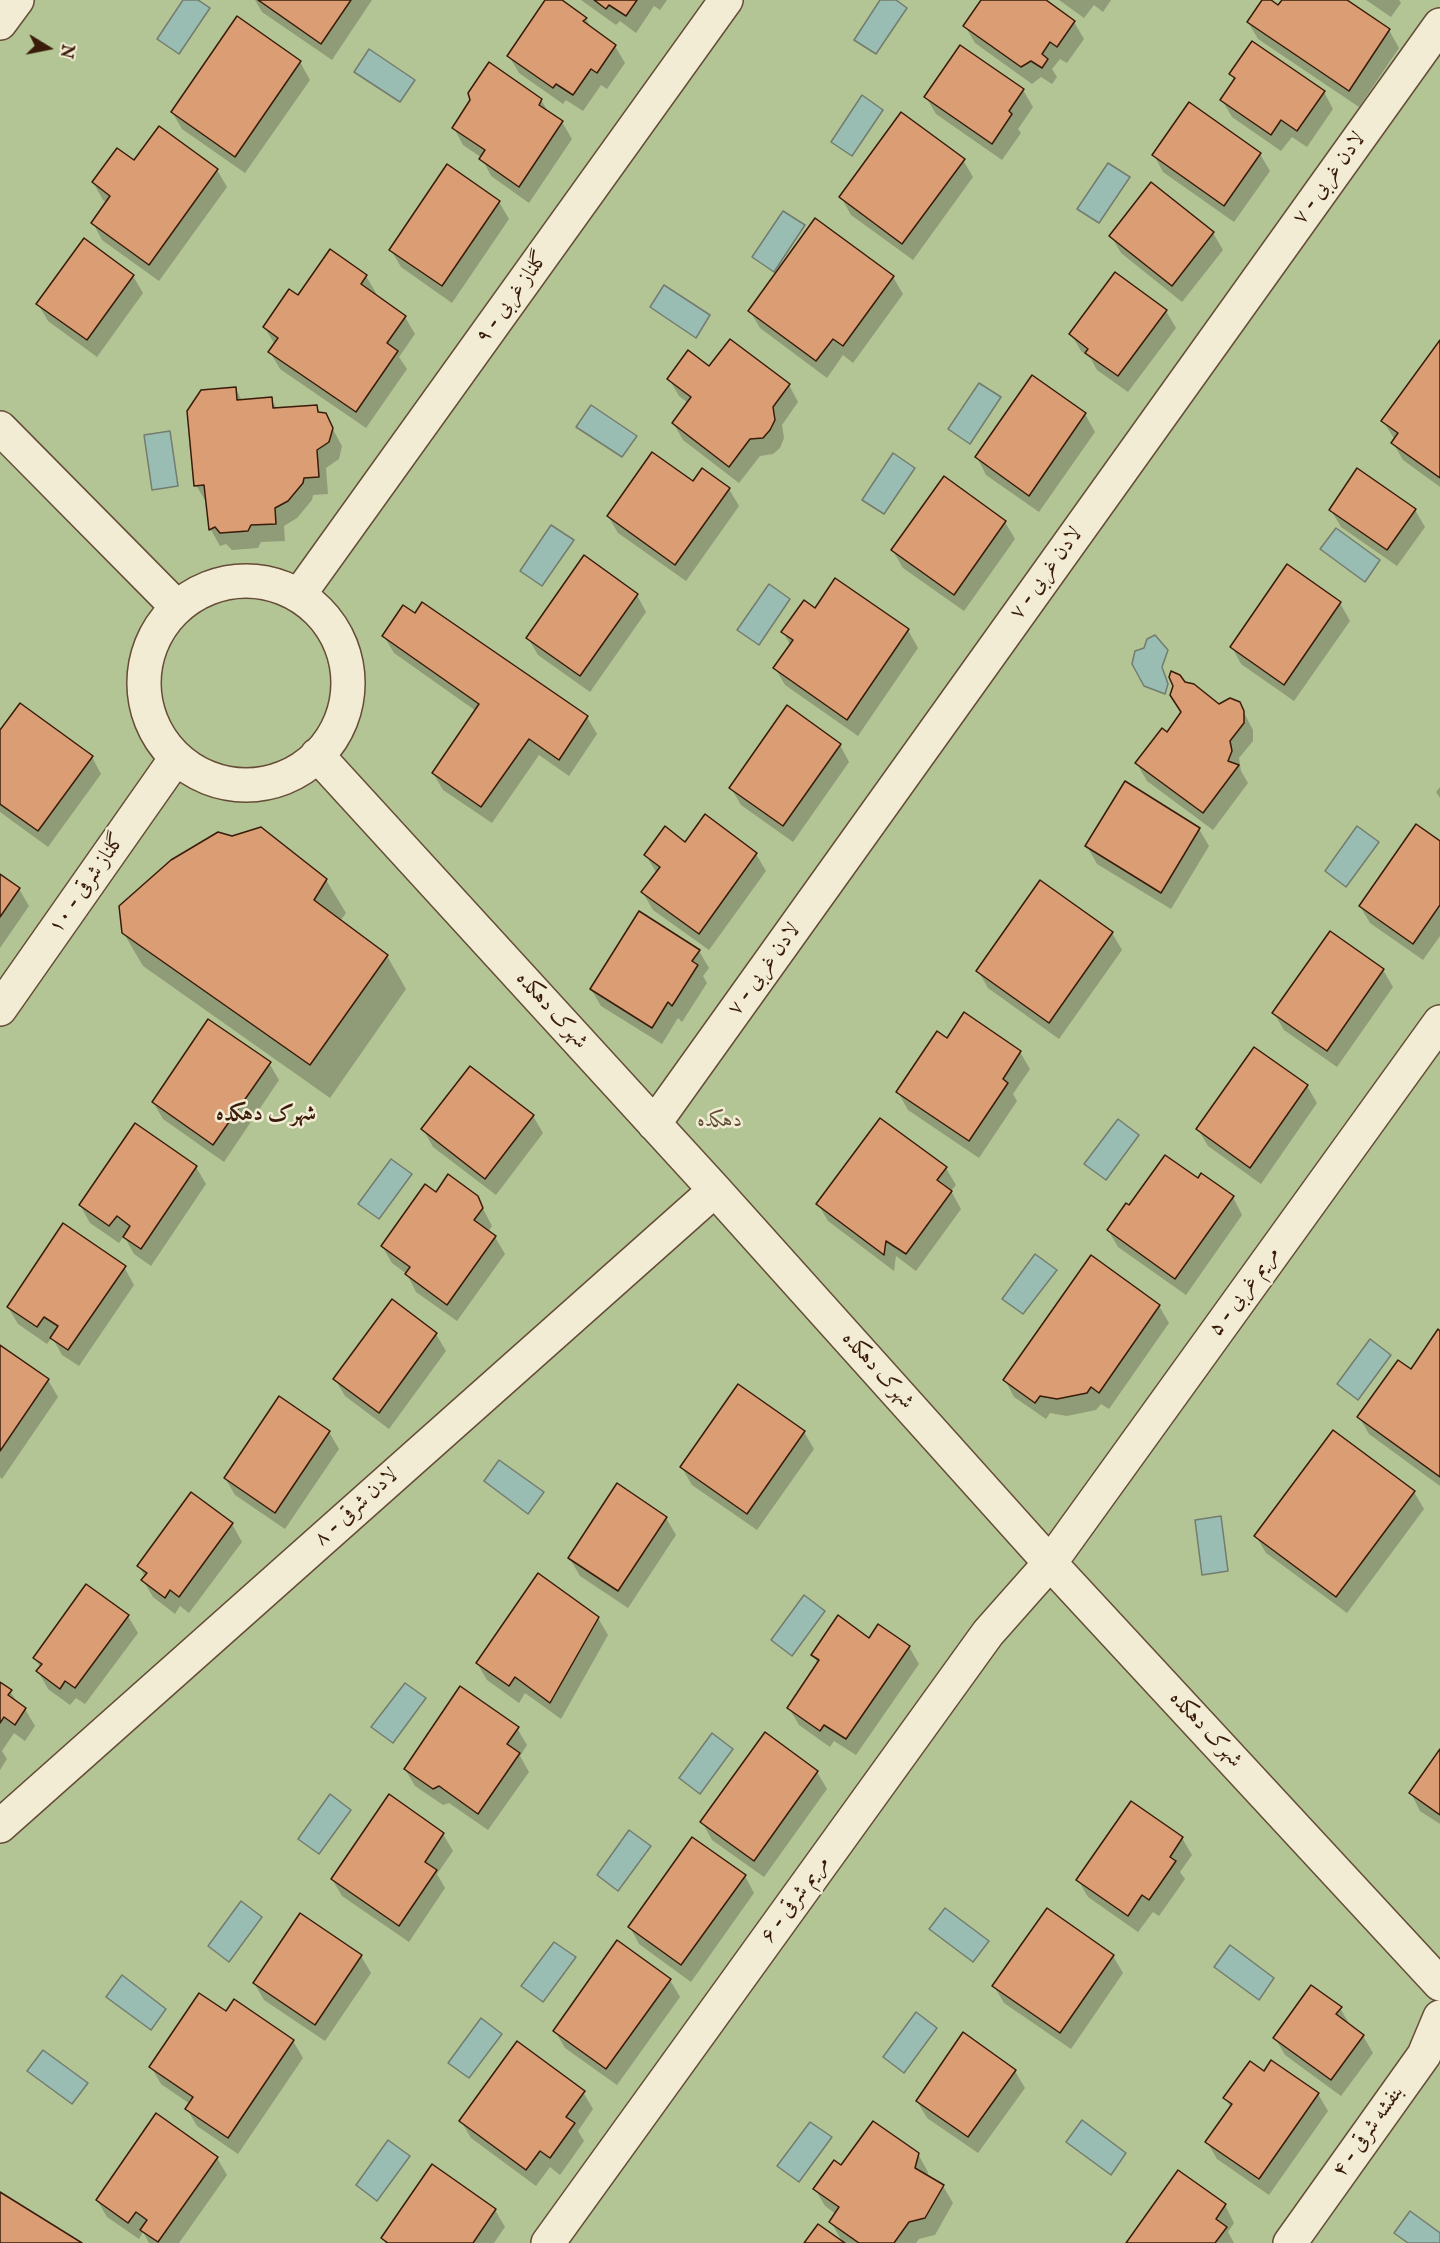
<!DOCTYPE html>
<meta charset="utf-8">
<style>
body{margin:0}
#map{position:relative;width:1440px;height:2243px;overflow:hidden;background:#ede1bd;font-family:"IM FELL English",serif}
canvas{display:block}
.north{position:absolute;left:18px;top:18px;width:60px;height:60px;-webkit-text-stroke:4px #f3ecd4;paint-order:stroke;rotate:100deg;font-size:16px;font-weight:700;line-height:24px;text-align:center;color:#391b09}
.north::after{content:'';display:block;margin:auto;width:21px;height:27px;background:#391b09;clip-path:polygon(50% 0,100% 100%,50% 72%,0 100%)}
</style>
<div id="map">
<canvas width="1440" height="2243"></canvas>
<div class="north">N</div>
</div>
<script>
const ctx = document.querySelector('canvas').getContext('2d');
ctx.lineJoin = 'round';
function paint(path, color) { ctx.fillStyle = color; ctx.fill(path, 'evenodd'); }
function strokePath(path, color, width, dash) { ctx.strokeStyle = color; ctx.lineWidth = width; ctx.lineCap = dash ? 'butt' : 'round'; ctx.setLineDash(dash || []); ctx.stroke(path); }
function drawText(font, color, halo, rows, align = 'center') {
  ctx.font = font + ' "IM FELL English",Amiri,serif'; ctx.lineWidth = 5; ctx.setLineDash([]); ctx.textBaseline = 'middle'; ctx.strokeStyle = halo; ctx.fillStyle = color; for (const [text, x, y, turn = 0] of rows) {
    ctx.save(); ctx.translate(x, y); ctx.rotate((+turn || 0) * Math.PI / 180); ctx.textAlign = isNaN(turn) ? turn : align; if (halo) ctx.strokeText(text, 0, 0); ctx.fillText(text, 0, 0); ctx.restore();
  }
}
paint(new Path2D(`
 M0,0H1440V2243H0Z`), '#b3c495');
const water = new Path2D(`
 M183,0H198L210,8L179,54L157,39Z
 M880,0H896L907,8L876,54L854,40Z
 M369,49L415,80L400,102L354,72Z
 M862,95L883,110L852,156L831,142Z
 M1108,163L1130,177L1099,223L1077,209Z
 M783,211L805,225L774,272L752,257Z
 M664,285L710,315L696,338L650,307Z
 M979,383L1001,397L970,444L948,429Z
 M591,405L637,436L622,457L576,427Z
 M170,431L178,486L152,490L144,435Z
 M893,453L915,468L884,514L862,500Z
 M551,525L574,540L542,586L520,571Z
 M1336,528L1380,560L1365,582L1320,549Z
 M769,584L790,599L759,645L737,630Z
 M1155,635L1168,650L1162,667L1168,684L1165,694L1144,686L1132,664L1135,651L1144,648L1147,639Z
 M1357,826L1379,842L1346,887L1325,871Z
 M1118,1119L1139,1135L1106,1180L1084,1164Z
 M391,1159L412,1174L379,1219L358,1204Z
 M1035,1254L1057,1270L1023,1314L1002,1299Z
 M1370,1339L1391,1355L1358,1400L1337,1384Z
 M499,1460L544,1492L528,1514L484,1481Z
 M1221,1516L1228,1571L1202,1575L1195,1520Z
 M804,1595L825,1611L792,1656L771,1640Z
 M405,1683L426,1698L393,1743L371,1727Z
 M712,1733L733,1749L700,1794L679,1778Z
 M330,1794L351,1810L319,1854L298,1839Z
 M629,1830L651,1846L618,1891L597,1875Z
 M241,1901L262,1917L229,1962L208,1946Z
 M945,1908L989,1941L973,1962L929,1929Z
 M554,1942L576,1957L543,2002L521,1986Z
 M1230,1945L1274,1978L1259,2000L1214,1967Z
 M122,1975L166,2009L151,2030L106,1997Z
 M916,2012L937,2028L904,2073L883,2057Z
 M481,2018L502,2034L469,2078L448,2063Z
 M43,2050L88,2083L72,2104L27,2071Z
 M1082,2120L1126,2153L1111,2175L1066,2142Z
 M810,2122L832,2137L799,2182L777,2166Z
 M388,2140L410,2156L377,2201L356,2185Z
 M1410,2211L1440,2233V2243H1408L1394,2233Z`);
paint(water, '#99bdb2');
strokePath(water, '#737c6e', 1.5);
paint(new Path2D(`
 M255,0H372L332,60L262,12Z
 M547,0H560L586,19L593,31L615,46L625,63L607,89L601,85L583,111L566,100L563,104L519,73L509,56Z
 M581,0H667L660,10L654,6L636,33L620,21L616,25Z
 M983,0H1043L1074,22L1084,39L1067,63L1060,59L1052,69L1057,77L1052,84L1041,77L1032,84L975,43L965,26Z
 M1059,0H1111L1103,12L1094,5L1084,18Z
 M1263,0H1268L1279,7L1284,0H1345L1389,30L1399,48L1359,107L1258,39L1248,22Z
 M1366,0H1399L1401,3L1391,17Z
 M237,18L300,62L310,80L245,173L182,129L172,112Z
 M960,47L1023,90L1033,107L1018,129L1021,133L1002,160L936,114L926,97Z
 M1231,74L1324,92L1333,109L1307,147L1292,137L1281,151L1232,117L1222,100L1235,81Z
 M541,100L549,113L562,122L572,139L529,203L491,176L482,158L463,145L454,128Z
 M1190,104L1260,154L1270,171L1234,222L1163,172L1154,155Z
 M963,160L973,177L913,260L851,215L841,197Z
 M134,162L217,170L227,187L159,281L102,240L93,223L107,203L103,200L93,182Z
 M499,202L509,219L452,303L401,267L391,250Z
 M1213,233L1223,250L1182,302L1121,253L1111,236Z
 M133,276L143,293L97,357L48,321L38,304Z
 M366,276L376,293L374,295L405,317L415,334L399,357L407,369L366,428L280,369L270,352L275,345L265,328L298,298Z
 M893,277L903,294L853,363L843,355L827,378L760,328L750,311Z
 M1166,311L1176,328L1128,392L1097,370L1091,359L1081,351L1071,334Z
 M1440,342V487L1403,460L1393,443L1395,440L1383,421Z
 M710,368L789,385L798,402L782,425L784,438L780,448L773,454L760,456L739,483L683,440L673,423L688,403L679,396L669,379Z
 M1033,377L1085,414L1095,432L1039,512L986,475L977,457Z
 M236,389L242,401L271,399L277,409L317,407L321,414L325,415L342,446L339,459L326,468L328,494L313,495L312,500L297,518L284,526L285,541L261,542L258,548L232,550L226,544L220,546L211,530L208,502H206L196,485Z
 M693,483L729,489L739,506L686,581L618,533L608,516Z
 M1331,510H1415L1425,527L1397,566L1341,527Z
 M1005,522L1015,539L964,611L903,568L893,551Z
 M1288,566L1340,603L1350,621L1294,701L1241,664L1232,647Z
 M836,580L908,630L918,648L858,736L785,685L775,668L791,646L783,632L815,610Z
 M637,595L646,612L590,692L538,655L528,638Z
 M423,604L587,717L597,734L569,776L539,755L492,823L443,790L433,773L476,711L394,653L384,636L415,615Z
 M1185,683L1219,705L1239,703L1253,730V741L1239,758L1241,771L1248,783L1213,830L1147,781L1137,764L1167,734L1182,713Z
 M0,733L92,757L101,774L48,847L0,812Z
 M840,745L849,762L793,842L741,805L731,788Z
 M1440,787V798L1436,792Z
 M705,816L756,854L766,871L709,950L653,910L643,893L657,874L646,855L685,844Z
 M1199,829L1209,846L1171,909L1097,864L1087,846Z
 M1440,843V936L1423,960L1370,923L1360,906Z
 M0,876L19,889L29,906L0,948Z
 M326,880L346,913L340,921L387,956L406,989L330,1098L143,966L123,932Z
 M1112,933L1122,950L1059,1039L988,988L978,971Z
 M699,951L709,968L703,976L707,983L682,1022L678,1018L662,1044L601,1006L591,989Z
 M1383,970L1393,987L1337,1067L1284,1030L1274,1013Z
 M964,1015L1020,1052L1030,1069L1013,1094L1017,1101L979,1158L908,1110L898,1092L947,1040Z
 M269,1063L279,1080L224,1162L163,1119L153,1102Z
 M1307,1086L1317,1103L1261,1184L1208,1146L1198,1129Z
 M533,1116L543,1133L496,1195L433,1147L423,1129Z
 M196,1167L206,1184L151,1266L134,1254L124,1236L119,1243L90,1223L80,1205Z
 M946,1168L956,1185L951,1191L961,1209L916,1271L896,1256L894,1271L828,1221L818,1204Z
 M436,1194L477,1197L492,1226L488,1232L495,1237L505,1254L457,1321L416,1292L407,1274L392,1263L382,1246Z
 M1233,1197L1242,1215L1186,1295L1118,1247L1108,1230L1130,1207Z
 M124,1267L134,1285L79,1366L62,1355L52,1337L47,1344L18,1324L8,1307Z
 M1159,1306L1169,1323L1109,1409L1101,1404L1096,1410L1067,1416L1050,1413L1046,1419L1014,1397L1005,1380Z
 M1440,1332V1486L1369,1434L1359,1417L1411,1371Z
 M436,1334L446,1351L389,1429L345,1396L335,1379Z
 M0,1347L48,1380L58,1397L2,1479L0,1477Z
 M329,1432L339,1449L285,1529L235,1495L225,1478Z
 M804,1432L814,1449L757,1530L692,1485L682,1468Z
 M1414,1492L1424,1509L1347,1613L1266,1553L1256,1536Z
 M666,1518L676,1535L628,1608L580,1576L570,1559Z
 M232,1524L242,1542L189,1613L180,1606L175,1614L153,1597L143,1580L145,1577L139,1566Z
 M128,1616L138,1633L85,1704L76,1698L70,1705L48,1689L38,1671L41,1668L34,1658Z
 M598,1618L608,1635L561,1719L525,1693L519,1703L487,1680L477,1663Z
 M870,1640L909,1647L919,1664L856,1755L834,1741L830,1747L799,1725L789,1708L818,1664L813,1655Z
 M0,1684L10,1691L18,1704L25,1709L35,1726L25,1741L14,1733L2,1751L7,1759L0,1770Z
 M517,1728L527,1745L520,1756L529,1772L488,1830L449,1803L443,1805L415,1786L405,1769Z
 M1440,1751V1824L1420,1811L1411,1793Z
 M817,1772L827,1789L764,1877L712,1840L702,1822Z
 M443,1834L453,1851L437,1874L445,1888L409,1942L342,1896L332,1879Z
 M1182,1838L1192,1855L1180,1872L1185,1879L1159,1916L1153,1912L1138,1932L1088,1897L1078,1880Z
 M745,1876L754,1893L691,1982L639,1944L630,1927Z
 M361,1956L371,1973L325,2041L264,2000L254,1983Z
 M1113,1956L1123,1973L1071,2049L1004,2003L994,1986Z
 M670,1980L680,1997L617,2085L565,2048L555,2031Z
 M1340,2008L1350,2025L1363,2036L1373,2053L1341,2096L1285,2055L1275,2038Z
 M226,2013L293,2041L303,2058L238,2154L197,2126L187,2109L190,2104L161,2084L151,2067Z
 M1015,2071L1025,2088L978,2153L927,2118L917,2101Z
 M1264,2073L1318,2094L1328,2111L1269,2195L1217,2159L1207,2142L1231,2108L1225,2098Z
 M583,2092L593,2109L578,2131L584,2141L560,2175L550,2167L536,2186L471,2138L461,2121Z
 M918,2154L928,2172L927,2177L943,2186L953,2203L935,2235L919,2239L916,2243H843L831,2222L836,2214L825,2206L815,2189L842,2167Z
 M217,2158L227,2175L179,2243H149L143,2232L139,2239L107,2217L97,2200Z
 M1225,2205L1234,2223L1228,2232L1234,2243H1128Z
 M495,2210L505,2227L494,2243H385L383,2238Z`), '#0003');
const building = new Path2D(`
 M258,0H351L321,44Z
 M545,0H562L587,18L583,21L616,45L597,73L591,69L573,95L556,84L553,88L507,56Z
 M594,0H637L626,16L609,5L606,9Z
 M981,0H1046L1075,21L1057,47L1050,42L1042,54L1048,59L1042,68L1031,61L1021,67L963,26Z
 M1262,0H1271L1278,5L1282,0H1347L1390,29L1349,91L1247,22Z
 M237,16L301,61L235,157L171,112Z
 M1252,41L1325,91L1297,131L1281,120L1271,135L1220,100L1235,78L1229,74Z
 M960,45L1024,89L1009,111L1012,114L992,144L924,97Z
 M489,62L542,99L539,105L563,121L519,187L479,159L485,150L452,128L470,100L468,93Z
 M1189,102L1261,153L1224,206L1152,155Z
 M901,112L965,159L902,244L839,197Z
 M159,126L218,169L149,265L91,223L110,196L92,182L117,148L134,160Z
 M447,164L500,201L442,286L389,250Z
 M1151,182L1214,232L1172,286L1109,236Z
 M815,218L894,276L843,346L833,339L816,361L748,311Z
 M84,238L134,275L87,340L36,304Z
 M330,249L367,275L361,284L406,316L387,343L398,351L356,412L268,352L278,338L263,327L289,289L298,295Z
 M1115,272L1167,310L1118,376L1085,353L1088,349L1069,334Z
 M730,339L790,384L773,407L775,420L770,430L763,438L750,439L729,467L672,423L691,397L667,379L688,350L709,366Z
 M1440,340V478L1391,443L1398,433L1381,421Z
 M1032,375L1086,413L1029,496L975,457Z
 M236,387L237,400L272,397L273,408L317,405L318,412L326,413L333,428L329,442L317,450L319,477L304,478L303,483L288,501L275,508L276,524L251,525L248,531L220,533L215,527L209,530L204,485L194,486L187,411L201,390Z
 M652,452L693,481L702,468L730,488L675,565L607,516Z
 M1357,468L1416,509L1387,550L1329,510Z
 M944,476L1006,521L954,595L891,550Z
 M584,555L638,594L580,676L526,638Z
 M1287,564L1341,602L1284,685L1230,647Z
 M835,578L909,629L847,720L773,668L793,640L781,632L804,600L815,608Z
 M422,602L588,716L559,760L529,739L481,807L432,773L479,704L382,636L403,605L415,613Z
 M1171,671L1180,675L1185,682L1194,684L1219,704L1230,698L1240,702L1244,711V723L1230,741L1232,751L1228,761L1239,765L1203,813L1135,763L1162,728L1167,732L1181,712L1170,695L1173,686L1169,677Z
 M20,703L93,756L38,831L0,804V730Z
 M787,705L841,744L783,826L729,788Z
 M1125,781L1200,828L1161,893L1085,846Z
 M705,814L757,853L699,934L641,892L660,867L644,855L665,826L685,842Z
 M1416,824L1440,841V905L1413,944L1359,906Z
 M261,827L327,879L314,900L388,955L310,1065L122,933L119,906L171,860L218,832L232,836Z
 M0,874L20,888L0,917Z
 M1040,880L1113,932L1049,1023L976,971Z
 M639,911L700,950L692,961L698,965L672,1006L668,1002L652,1028L590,989Z
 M1330,931L1384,969L1327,1051L1272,1013Z
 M964,1012L1021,1051L1003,1079L1008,1083L969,1141L896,1092L937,1031L947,1038Z
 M208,1019L271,1062L213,1145L152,1102Z
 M1254,1047L1308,1085L1250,1168L1196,1129Z
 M470,1066L534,1115L485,1179L421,1129Z
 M880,1118L947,1167L937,1180L952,1191L906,1254L886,1241L884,1255L816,1204Z
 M135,1123L197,1166L141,1249L123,1237L130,1226L117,1216L109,1226L79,1205Z
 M1165,1155L1198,1178L1201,1173L1234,1196L1175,1279L1107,1230L1126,1203L1129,1205Z
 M448,1174L478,1196L483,1208L474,1220L496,1236L447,1305L405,1274L410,1267L381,1246L425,1184L436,1192Z
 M63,1223L126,1266L68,1350L50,1338L58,1326L44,1317L37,1327L7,1307Z
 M1091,1255L1160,1305L1099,1393L1091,1387L1087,1393L1057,1399L1040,1396L1035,1403L1003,1380Z
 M392,1299L437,1333L379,1413L333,1379Z
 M1438,1329L1440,1331V1477L1357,1417L1398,1360L1411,1369Z
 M0,1345L49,1379L0,1451Z
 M738,1384L805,1431L747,1514L680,1467Z
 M279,1396L330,1431L275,1513L224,1478Z
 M1333,1430L1415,1491L1336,1597L1254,1536Z
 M617,1483L667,1517L618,1591L568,1558Z
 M191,1492L233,1523L179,1597L170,1590L165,1598L141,1580L147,1573L137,1566Z
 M538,1573L599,1617L550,1703L515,1677L509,1686L476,1663Z
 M86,1584L129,1615L75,1688L65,1681L60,1689L36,1671L42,1664L33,1658Z
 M838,1615L869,1638L878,1624L910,1646L846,1739L824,1725L820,1731L787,1708L819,1660L811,1655Z
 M0,1682L12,1690L8,1695L26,1708L15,1725L4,1717L0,1723Z
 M460,1686L519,1727L507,1744L520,1753L478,1814L439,1786L433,1789L404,1769Z
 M765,1732L818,1771L754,1861L700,1822Z
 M1440,1749V1815L1409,1793Z
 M389,1794L444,1833L425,1862L437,1870L399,1926L331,1879Z
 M1131,1801L1183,1837L1170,1857L1176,1861L1149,1900L1142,1895L1128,1916L1076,1880Z
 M692,1837L746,1875L681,1965L628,1927Z
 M1047,1908L1114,1955L1060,2033L992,1986Z
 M300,1913L362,1955L315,2025L253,1983Z
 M617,1940L671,1979L606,2069L553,2031Z
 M1311,1985L1342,2007L1336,2014L1364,2035L1331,2080L1273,2038Z
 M199,1993L226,2011L234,1999L294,2040L228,2138L185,2109L193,2097L149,2067Z
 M963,2032L1016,2070L968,2137L916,2101Z
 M517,2041L585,2091L566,2117L575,2123L550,2158L540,2151L526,2170L459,2121Z
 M1271,2060L1319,2093L1259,2179L1205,2142L1232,2104L1223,2098L1250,2061L1264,2071Z
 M156,2113L218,2157L158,2242L140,2230L147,2220L136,2212L128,2223L96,2200Z
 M873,2121L919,2153L915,2168L944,2185L925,2218L909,2222L894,2243H859L829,2222L839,2207L813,2189L834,2160L841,2165Z
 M432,2164L496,2209L473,2243H388L381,2238Z
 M1178,2170L1226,2204L1216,2219L1227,2227L1215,2243H1126Z
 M0,2192L82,2243H0Z
 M818,2224L845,2243H804Z`);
paint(building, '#db9d74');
strokePath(building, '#391b09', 1.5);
const minor = new Path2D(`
 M0,23L17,0
 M0,428L177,607
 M144 683a102 102 0 1 1 204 0a102 102 0 1 1-204 0Z
 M299,595L726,0
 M317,755L715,1190L1050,1563L1440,1984
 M0,1009L176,758
 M654,1124L1440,25
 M0,1826L715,1190
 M548,2243L988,1633L1050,1563L1440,1022
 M1290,2243L1424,2055L1440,2017`);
strokePath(minor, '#664c36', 36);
strokePath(minor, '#f3ecd4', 33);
drawText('21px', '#391b09', '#f3ecd4', [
 ["لادن غربی - ۷",1330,179,-54],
 ["گلناز غربی - ۹",513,298,-54],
 ["لادن غربی - ۷",1047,574,-54],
 ["گلناز شرقی - ۱۰",88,884,-55],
 ["لادن غربی - ۷",765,970,-54],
 ["شهرک دهکده",551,1011,48],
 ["مریم غربی - ۵",1245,1292,-54],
 ["شهرک دهکده",877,1371,48],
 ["لادن شرقی - ۸",357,1508,-42],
 ["شهرک دهکده",1205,1730,47],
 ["مریم شرقی - ۶",796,1900,-54],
 ["بنفشه شرقی - ۴",1369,2132,-55]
]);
drawText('italic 21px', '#5e4e33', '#f3ecd4', [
 ["دهکده",720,1122]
]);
drawText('bold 22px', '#391b09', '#f3ecd4', [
 ["شهرک دهکده",266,1115]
]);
</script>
